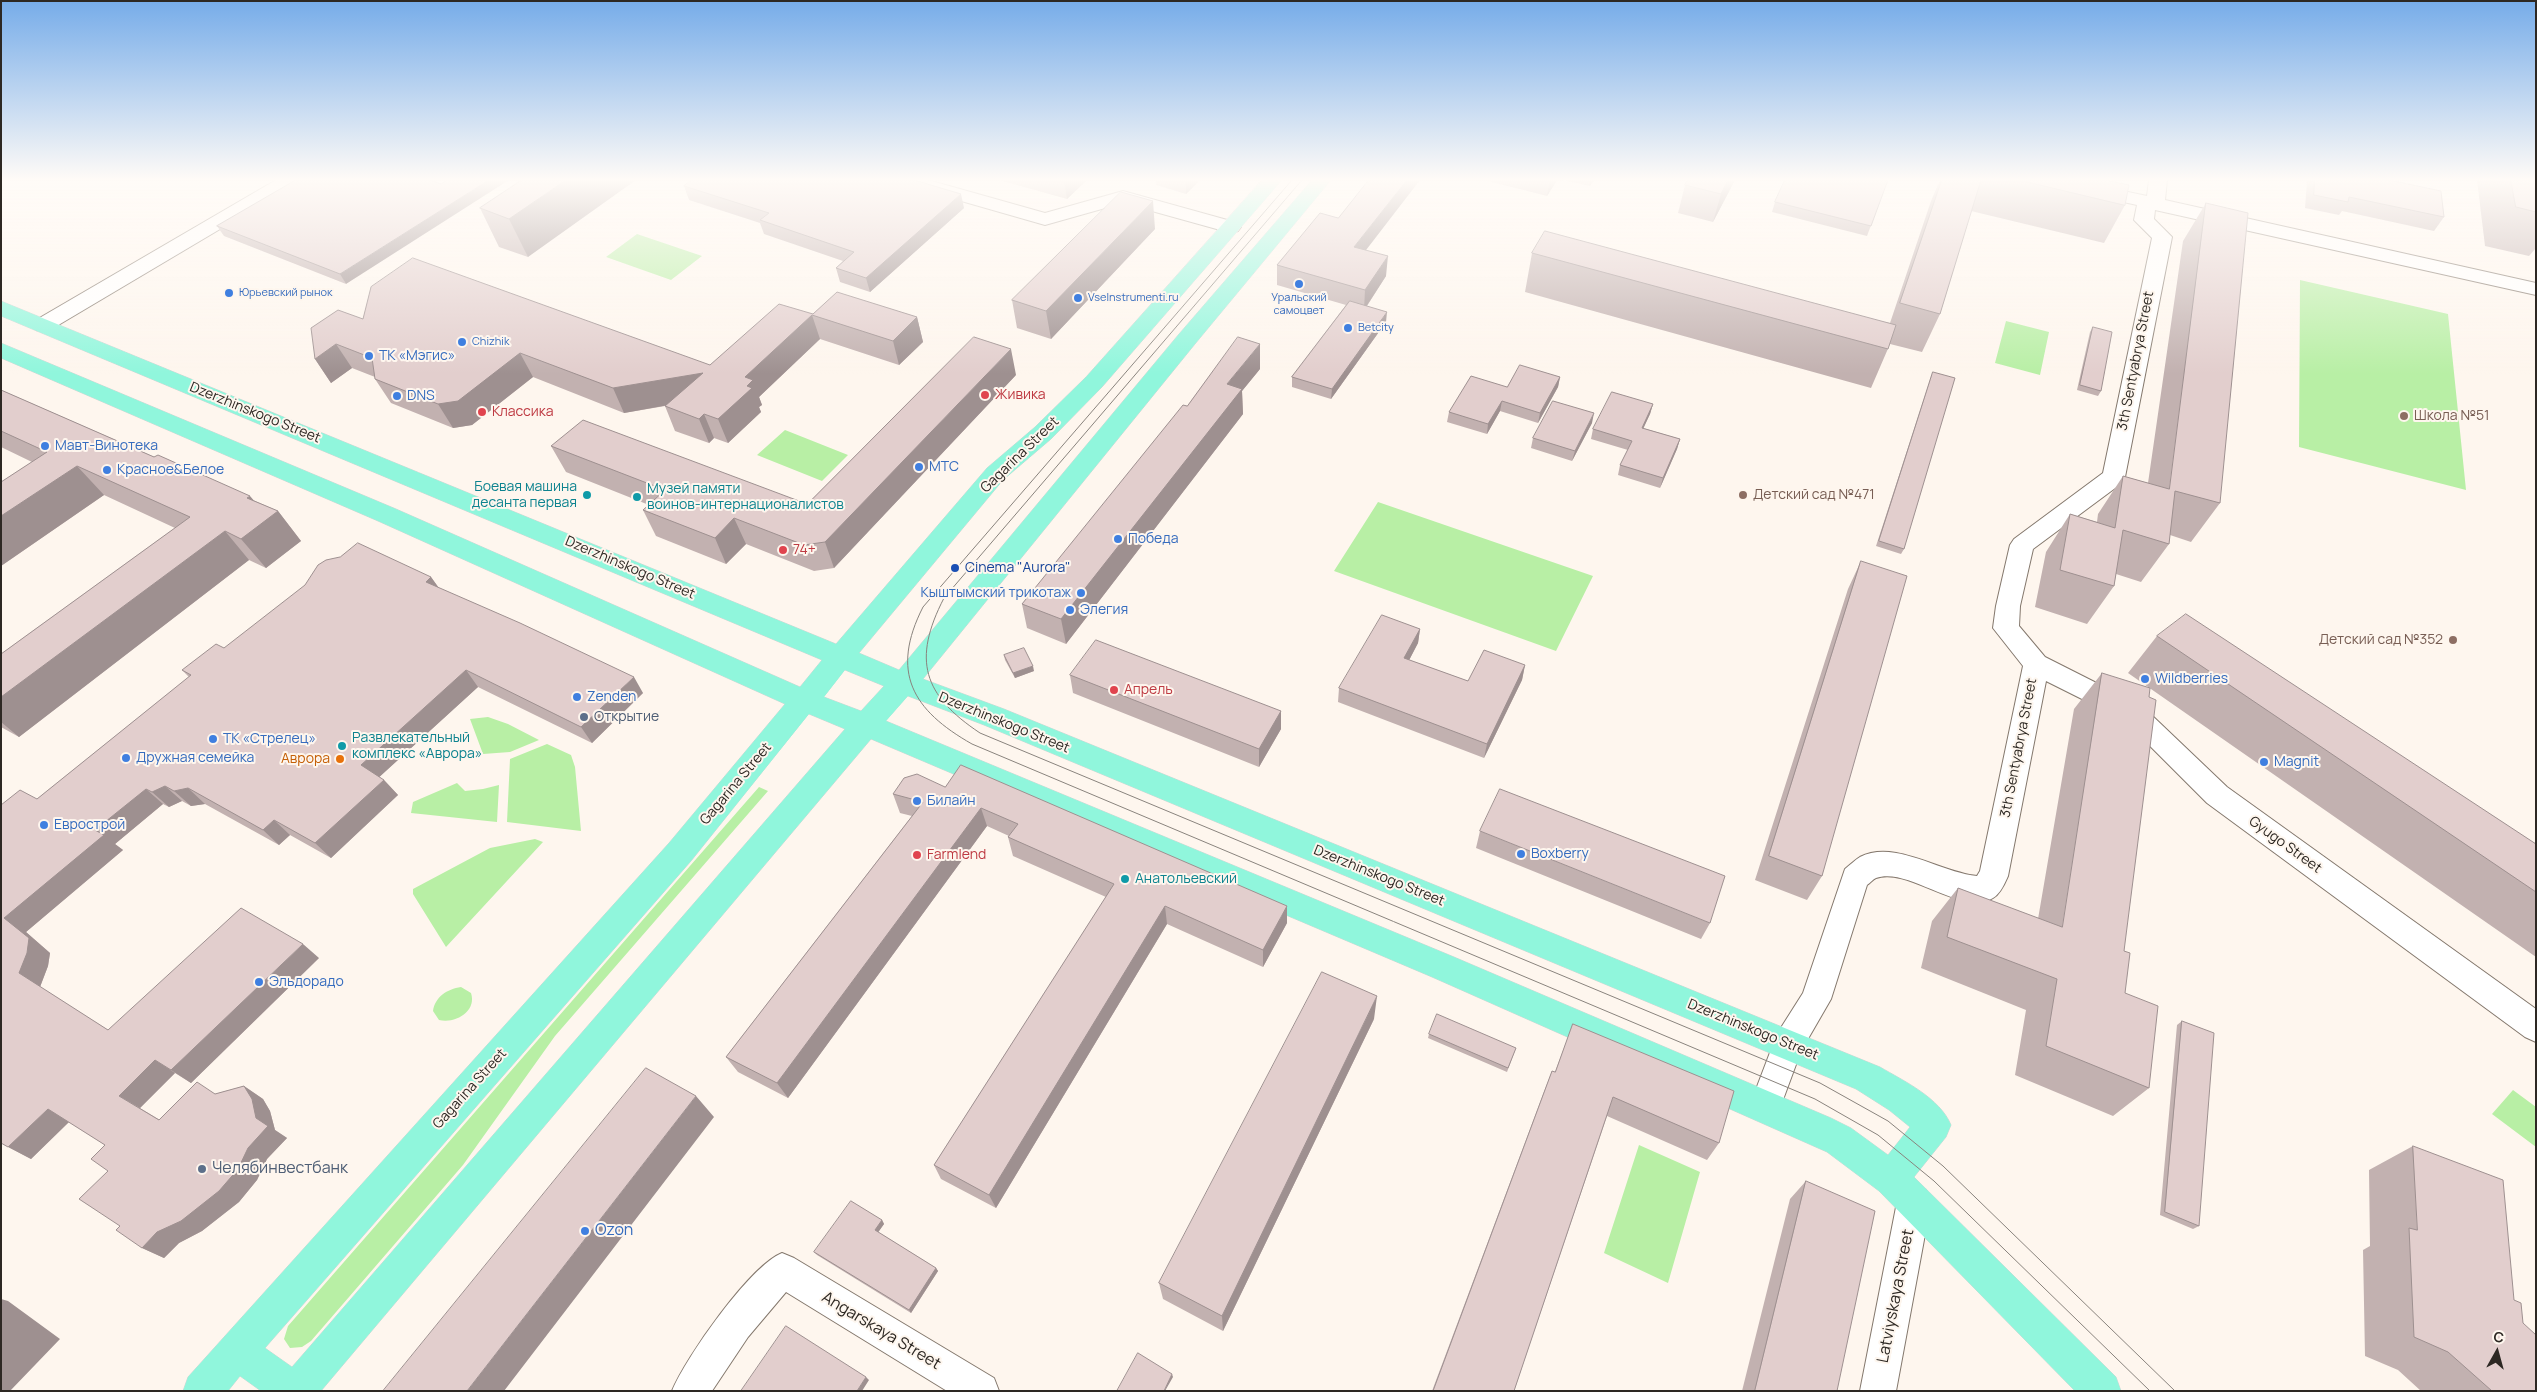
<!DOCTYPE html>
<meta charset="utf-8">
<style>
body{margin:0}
#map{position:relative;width:2537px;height:1392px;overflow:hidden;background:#fef6ee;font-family:Manrope,sans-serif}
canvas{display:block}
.frame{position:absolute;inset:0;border:2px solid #2d2823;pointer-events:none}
.north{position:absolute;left:2472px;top:1327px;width:50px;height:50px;-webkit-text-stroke:4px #fef6ee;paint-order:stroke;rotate:7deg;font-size:14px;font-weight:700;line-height:20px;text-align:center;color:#2d2823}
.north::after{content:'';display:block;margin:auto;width:18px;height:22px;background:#2d2823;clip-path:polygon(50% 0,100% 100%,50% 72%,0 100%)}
</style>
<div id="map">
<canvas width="2537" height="1392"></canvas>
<div class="frame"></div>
<div class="north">С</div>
</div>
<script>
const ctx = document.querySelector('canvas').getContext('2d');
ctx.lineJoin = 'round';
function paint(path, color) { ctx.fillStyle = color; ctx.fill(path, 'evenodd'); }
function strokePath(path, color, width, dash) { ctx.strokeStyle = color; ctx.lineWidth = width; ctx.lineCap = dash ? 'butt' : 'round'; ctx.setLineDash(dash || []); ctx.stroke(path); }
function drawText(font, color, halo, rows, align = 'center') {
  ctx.font = font + ' Manrope,sans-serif'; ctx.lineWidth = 4; ctx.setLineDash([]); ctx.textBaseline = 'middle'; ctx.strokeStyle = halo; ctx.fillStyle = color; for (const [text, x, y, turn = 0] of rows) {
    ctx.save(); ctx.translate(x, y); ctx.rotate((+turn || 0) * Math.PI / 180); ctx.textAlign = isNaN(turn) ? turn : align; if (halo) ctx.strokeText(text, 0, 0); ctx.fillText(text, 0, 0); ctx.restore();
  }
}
paint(new Path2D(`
 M637,234L702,256L671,280L606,257Z
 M2300,280L2448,314L2466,490L2299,447Z
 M2006,321L2049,332L2040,375L1995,363Z
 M785,430L848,455L822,481L757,455Z
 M1378,502L1593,576L1556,651L1334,571Z
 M488,717L508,724L539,740L510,752L483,754L470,719Z
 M547,744L571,755L575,767L581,831L507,822L510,759Z
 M457,783L465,791L483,789L499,785L497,822L411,813L413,802Z
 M759,787L768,791L555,1036L463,1165L311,1341L302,1347L290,1348L284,1339L288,1326Z
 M535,839L543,842L446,947L413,894V889L490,848Z
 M461,987L471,993C477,1011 456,1024 439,1020L433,1011C435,997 447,989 461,987Z
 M2513,1090L2536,1107V1147L2492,1114Z
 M1639,1145L1700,1172L1668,1283L1604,1253Z`), '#b8efa5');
const minor = new Path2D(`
 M276,180H298L296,184L50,330L43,331L36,330L33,325L36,320Z
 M900,180H928L1045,213L1123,191L1238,223L1241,227L1238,231L1231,233L1123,203L1045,225L902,184Z
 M2040,180H2072L2147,196L2149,180H2167L2165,200L2536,283V295L2155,210L2154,219L2172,237L2125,477L2122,483L2033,549L2020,606L2019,626L2045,657L2142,706L2227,787L2536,1009V1042L2525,1037L2207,803L2124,720L2046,681L2008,876C2005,883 2000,894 1993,898C1962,917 1908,866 1876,878C1873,879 1870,883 1867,885L1831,999L1801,1051L1777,1116L1766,1121L1755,1116L1750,1105L1777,1034L1803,993L1845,869C1850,865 1855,860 1860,857C1895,839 1941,873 1977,876L1980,871L2023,666L1993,628L1996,606L2010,545L2014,539L2103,473L2152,238L2134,220L2137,205L2042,184Z
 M1914,1185L1926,1190L1931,1202L1896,1391H1860L1897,1202L1902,1190Z
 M782,1253L794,1258L994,1378L999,1391H947L786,1292L748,1337L712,1391H672C686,1357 750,1266 782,1253Z`);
const major = new Path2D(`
 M1262,180H1282L1102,387L1051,439L1003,480L859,653L899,670L1179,334L1312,180H1331L1195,344L923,679L1004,709L1880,1067C1904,1081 1940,1098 1951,1125L1946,1137L1914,1177L2116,1377L2121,1391H2075L1879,1191L1827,1152L1432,977L871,739L321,1391H261L240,1376L228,1391H183L188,1377L669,843L785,704L378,521L1,358V343L396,509L800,687L822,660L1,316V301L836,644L987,468L1035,427L1086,377ZM845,670L884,686L861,711L824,697ZM908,696L984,725L1856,1089L1889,1110L1910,1127L1888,1155L1851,1128L1831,1118L1454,957L886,721ZM809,714L845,729L292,1367L265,1348L691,861Z`);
strokePath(minor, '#84786d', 2);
strokePath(major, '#d5d4d3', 1);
paint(minor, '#fff');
paint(major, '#90f6dc');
strokePath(new Path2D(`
 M1292,180L923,607C890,672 912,710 972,744L1815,1099L1878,1135L1934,1181L2150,1391
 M1302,180L944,598C912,660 923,695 980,733L1820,1083L1888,1121L1943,1166L2175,1391`), '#89837d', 1);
paint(new Path2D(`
 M296,180L346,284L224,236L217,226Z
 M522,180L528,257L499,247L480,208Z
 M999,180H1087L1067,199Z
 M1155,180H1200L1186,194L1156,185Z
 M1484,180H1557L1547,196Z
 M1563,180H1594L1590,186Z
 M1735,180L1713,222L1678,213L1685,185Z
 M1888,180L1867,236L1772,212L1775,202Z
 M1940,180H2106L2125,205L2104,243L1971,211L1940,314L1922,352L1890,344L1871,388L1525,292L1532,253L1890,323L1931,201Z
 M2307,180H2389L2444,217L2434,231L2342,211L2339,215L2305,208Z
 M2477,180H2536V248L2529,256L2485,246Z
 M684,186L964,208L870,292L840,282L836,268L843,261L764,234L760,223L689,200Z
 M2206,203L2220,503L2191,542L2170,535L2169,544L2141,582L2116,574L2114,586L2087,624L2035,607L2046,552L2070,514L2097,522L2098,514L2123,476L2148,483L2183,241Z
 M1155,229L1051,339L1017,328L1012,300Z
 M1366,250L1386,276L1367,306L1386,322L1331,399L1292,387V377L1346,305L1277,285V265Z
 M813,314L917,317L923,342L899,365L820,339L759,397L762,405L759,407L761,412L728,443L714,438L709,443L675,431L665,406L624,413L533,377L472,425L453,428L391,403L375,379V377L352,368L331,383L315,359L363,319L710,365Z
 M2093,327L2101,391L2098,396L2077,390L2090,332Z
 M1260,369L1242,391L1243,414L1066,644L1027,628L1022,604L1187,406Z
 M1933,372L1904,549L1901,554L1876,546L1931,377Z
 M1016,375L834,568L814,571L746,544L726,564L656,536L643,510L649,505L566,472L551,446L807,504Z
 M1560,377L1558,387L1538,423L1500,411L1487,434L1447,422L1449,412L1507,387Z
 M1,390L278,511L301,541L266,568L249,560L19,737L1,727V654L175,528L104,495L1,566V482L32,462L1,447Z
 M1653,404L1650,414L1643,428L1680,439L1677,449L1660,488L1618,475L1620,465L1628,450L1591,439L1593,429Z
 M1592,423L1572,461L1531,448L1533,438Z
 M1861,561L1822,876L1807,900L1755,880L1848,589Z
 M431,577L439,588L643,693L592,743L478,687L379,777L384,780L398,795L331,858L290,835L279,845L205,804L191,806L182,801L169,807L163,804L115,844L123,850L26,932L50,953L48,966L40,987L108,1030L319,958L191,1083L175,1073L140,1108L160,1120L215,1094L244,1086L263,1099L270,1111L275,1130L287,1138L267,1159L257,1180L239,1202L202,1231L179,1243L164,1258L142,1248L120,1226L108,1171L105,1145L69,1122L31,1159L1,1143L37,799L189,677L182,670L224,648Z
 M1420,629L1418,643L1409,660L1468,681L1525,665L1522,680L1484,758L1338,702L1339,688Z
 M2157,636L2536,844V957L2128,673Z
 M1004,655L1034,671L1015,678L1005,660Z
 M2102,673L2124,951L2125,993L2149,1088L2113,1116L2015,1075L2026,1010L1921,968L1932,921L1958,888L2038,919L2074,709Z
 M1070,675L1281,711V729L1259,767L1073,693Z
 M945,787L1287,923L1263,967L1167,924L996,1208L941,1179L934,1165L1106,897L1013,856L1008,837L1009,836L987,826L788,1098L738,1072L726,1057L912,816L900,813L893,794Z
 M1480,831L1710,923L1701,939L1476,848Z
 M1374,1019L1223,1331L1163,1299L1159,1283Z
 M2182,1021L2199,1226L2193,1229L2160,1215L2177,1025Z
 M1573,1024L1719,1143L1707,1160L1607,1116L1514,1391H1432L1545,1089L1552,1071L1555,1072Z
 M1429,1034L1516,1048L1507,1072L1428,1038Z
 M2413,1146L2514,1300L2523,1323L2536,1391H2421L2398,1370L2365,1356L2363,1250L2370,1246L2369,1170Z
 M1806,1181L1837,1391H1742L1790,1199Z
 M882,1220L884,1224L878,1232L936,1268L938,1271L911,1313L817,1255L814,1252Z`), '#c2b1b0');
paint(new Path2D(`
 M489,180H509L346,284L340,274Z
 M566,180H636L528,257L509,219Z
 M1064,180H1087L1067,199Z
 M1186,180H1200L1186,194Z
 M1407,180H1420L1353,267L1354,247Z
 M1550,180H1557L1547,196Z
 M1591,180H1594L1590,186Z
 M1728,180H1735L1713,222L1721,194Z
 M961,194L964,208L870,292L866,278Z
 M1153,201L1155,229L1051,339L1046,311Z
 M1388,256L1386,276L1364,310L1365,290Z
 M1387,312L1386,322L1331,399L1332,389Z
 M812,315L820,339L759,397L762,405L759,407L761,412L728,443L718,419L745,377Z
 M917,317L923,342L899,365L893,341Z
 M336,344L352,368L331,383L315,359Z
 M1260,344V369L1242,391L1243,414L1066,644L1061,619L1227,384Z
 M1011,349L1016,375L834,568L825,542Z
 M520,353L533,377L472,425L453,428L438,404Z
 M703,373L713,397L624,413L613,388Z
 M1560,377L1558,387L1538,423L1540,413Z
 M1502,401L1500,411L1487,434L1488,424Z
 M1653,404L1650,414L1639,438L1642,428Z
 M1594,413L1592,423L1572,461L1575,451Z
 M704,414L714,438L709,443L699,419Z
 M1680,439L1677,449L1660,488L1663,478Z
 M77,466L104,495L1,566V516Z
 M250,496L269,518L278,511L301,541L266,568L241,539L247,498Z
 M734,518L746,544L726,564L715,538Z
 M225,531L249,560L19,737L1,722V697Z
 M431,577L443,594L426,582Z
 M1420,629L1418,643L1403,672L1404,658Z
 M1525,665L1522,680L1484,758L1487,744Z
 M1033,666L1034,671L1015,678L1013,673Z
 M466,670L478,687L375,781L361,765Z
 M634,677L643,693L592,743L581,727Z
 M1281,711V729L1259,767V749Z
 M384,780L398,795L331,858L315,843Z
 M165,786L182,801L169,807L152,792Z
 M188,788L205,804L191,806L174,791Z
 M146,789L163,804L115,844L123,850L26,932L50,953L48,966L40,987L19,973L4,918L95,830Z
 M981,808L987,826L788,1098L777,1083Z
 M274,820L290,835L279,845L263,830Z
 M1165,906L1167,924L996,1208L989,1195Z
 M1287,906V923L1263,967V950Z
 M303,944L319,958L191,1083L171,1070Z
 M1377,996L1374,1019L1223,1331L1222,1316Z
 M155,1060L175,1073L140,1108L119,1096Z
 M244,1086L263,1099L270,1111L275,1130L287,1138L267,1159L257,1180L239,1202L202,1231L179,1243L164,1258L142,1248L256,1118Z
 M696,1096L714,1117L504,1391H467Z
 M48,1109L70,1121L31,1159L8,1147Z
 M882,1220L884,1224L877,1234L875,1230Z
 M936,1268L938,1271L911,1313L909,1310Z
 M1,1299L8,1301L60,1339L10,1391H1Z
 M1172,1374L1173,1377L1165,1391H1164Z
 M866,1377L869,1380L862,1391H857Z`), '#9e9090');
const building = new Path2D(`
 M296,180H430L441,184L447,180H489L340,274L217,226Z
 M522,180H566L509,219L480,208Z
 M692,180H914L961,194L866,278L836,268L854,252L760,220L769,213L684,186Z
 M1369,180H1407L1354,247L1388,256L1365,290L1277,265L1320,213L1338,218Z
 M1688,180H1728L1721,194L1685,185Z
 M1785,180H1888L1871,226L1775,202Z
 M1942,180H1981L1940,314L1900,303Z
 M2019,180H2106L2129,185L2125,205Z
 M2315,180H2389L2441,191L2444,217L2349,197L2348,202L2314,195Z
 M2511,180H2536V212L2516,207Z
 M1121,192L1153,201L1046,311L1012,300Z
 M2206,203L2248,213L2220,503L2175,491L2169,544L2123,530L2114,586L2060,570L2070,514L2115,528L2123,476L2169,489Z
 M1545,231L1896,325L1888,349L1532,253Z
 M413,258L710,365L779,304L813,314L837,292L917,317L893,341L812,315L745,377L753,380L747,386L752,388L718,419L704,414L699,419L665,406L703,373L613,388L520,353L458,401L438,404L375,379L372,358L336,344L315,359L311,328L338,310L363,319L371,287Z
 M1350,301L1387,312L1332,389L1292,377Z
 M2093,327L2112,332L2101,391L2080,385Z
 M974,337L1011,349L825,542L804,545L734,518L715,538L643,510L665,490L551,446L583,420L807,504Z
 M1238,337L1260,344L1227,384L1242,389L1061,619L1022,604L1183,405L1187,406Z
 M1520,365L1560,377L1540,413L1502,401L1488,424L1449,412L1471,376L1507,387Z
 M1933,372L1955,378L1904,549L1879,541Z
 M1,390L154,457L158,455L250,496L247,498L278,511L241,539L225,531L1,697V654L190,517L77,466L1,516V482L47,452L1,431Z
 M1612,392L1653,404L1642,428L1680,439L1663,478L1620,465L1632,441L1593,429Z
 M1553,401L1594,413L1575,451L1533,438Z
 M358,543L431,577L426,582L520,623L634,677L581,727L466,670L361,765L384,780L315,843L274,820L263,830L188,788L174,791L165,786L152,792L146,789L95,830L104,835L4,918L29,938L27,953L19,973L108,1030L241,908L303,944L171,1070L155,1060L119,1096L159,1120L197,1082L215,1094L244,1086L252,1099L256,1118L268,1126L248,1148L238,1169L219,1191L181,1221L157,1232L142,1248L116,1230L120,1226L79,1199L108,1171L91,1159L105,1145L48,1109L8,1147L1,1143V805L20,790L37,799L191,675L182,670L216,644L224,648L305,585L318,565L326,560L340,557Z
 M1861,561L1907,576L1822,876L1769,856Z
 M2186,614L2536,844V892L2157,636Z
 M1382,615L1420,629L1404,658L1468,681L1484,650L1525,665L1487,744L1339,688Z
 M1096,640L1281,711L1259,749L1070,675Z
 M1024,648L1033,666L1013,673L1004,655Z
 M2102,673L2150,688L2149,697L2156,700L2124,951L2130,953L2125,993L2158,1006L2149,1088L2046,1046L2057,979L1947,937L1958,888L2062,927Z
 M961,765L1287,906L1263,950L1165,906L989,1195L934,1165L1114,884L1008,837L1018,824L981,808L777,1083L726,1057L923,802L893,794L904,778L917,774L945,787Z
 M1500,789L1725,876L1710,923L1480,831Z
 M1322,972L1377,996L1222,1316L1159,1283Z
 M1437,1014L1516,1048L1508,1068L1429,1034Z
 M2182,1021L2214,1033L2199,1226L2165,1212Z
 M1573,1024L1734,1091L1719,1143L1613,1097L1514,1391H1433L1552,1071L1555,1072Z
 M646,1068L696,1096L467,1391H383Z
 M2413,1146L2503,1180L2514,1300L2521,1303L2523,1323L2536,1335V1391H2492L2448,1352L2414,1337L2409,1228L2417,1230Z
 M1806,1181L1875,1211L1837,1391H1755Z
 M851,1201L882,1220L875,1230L936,1268L909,1310L814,1252Z
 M786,1326L866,1377L857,1391H741Z
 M1138,1353L1172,1374L1164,1391H1117Z`);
paint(building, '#e2cecd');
strokePath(building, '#9e9090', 1);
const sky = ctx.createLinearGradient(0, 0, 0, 374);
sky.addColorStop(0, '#76ace9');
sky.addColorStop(0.48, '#fffbf7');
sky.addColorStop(1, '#fffbf700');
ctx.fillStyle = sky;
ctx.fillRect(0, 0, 2537, 374);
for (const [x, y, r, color] of [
 [1299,284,5,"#3f7fe0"],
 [229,293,5,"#3f7fe0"],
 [1078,298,5,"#3f7fe0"],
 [1348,328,5,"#3f7fe0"],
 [462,342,5,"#3f7fe0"],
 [369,356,5,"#3f7fe0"],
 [985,395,5,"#e0444e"],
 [397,396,5,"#3f7fe0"],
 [482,412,5,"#e0444e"],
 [2404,416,5,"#8d6e63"],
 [45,446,5,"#3f7fe0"],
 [919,467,5,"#3f7fe0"],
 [107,470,5,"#3f7fe0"],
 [587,495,5,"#0f9aa8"],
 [1743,495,5,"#8d6e63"],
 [637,497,5,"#0f9aa8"],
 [1118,539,5,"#3f7fe0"],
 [783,550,5,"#e0444e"],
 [955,568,5,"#1a4fb4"],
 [1081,593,5,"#3f7fe0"],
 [1070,610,5,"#3f7fe0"],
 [2453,640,5,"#8d6e63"],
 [2145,679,5,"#3f7fe0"],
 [1114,690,5,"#e0444e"],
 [577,697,5,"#3f7fe0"],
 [584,717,5,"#5c6f8a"],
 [213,739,5,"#3f7fe0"],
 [342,746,5,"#0f9aa8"],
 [126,758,5,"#3f7fe0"],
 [340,759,5,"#e8710a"],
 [2264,762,5,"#3f7fe0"],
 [917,801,5,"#3f7fe0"],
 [44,825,5,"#3f7fe0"],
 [1521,854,5,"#3f7fe0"],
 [917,855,5,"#e0444e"],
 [1125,879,5,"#0f9aa8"],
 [259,982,5,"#3f7fe0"],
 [202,1169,5,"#5c6f8a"],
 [585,1231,5,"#3f7fe0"]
]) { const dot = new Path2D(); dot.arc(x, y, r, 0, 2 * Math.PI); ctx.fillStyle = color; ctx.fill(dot); strokePath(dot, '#fef6ee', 2); }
drawText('11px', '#366cbe', '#fef6ee', [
 ["Юрьевский рынок",239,293],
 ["VseInstrumenti.ru",1088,298],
 ["Уральский",1299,298,"center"],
 ["самоцвет",1299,311,"center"],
 ["Betcity",1358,328],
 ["Chizhik",472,342]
], 'left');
drawText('14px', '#366cbe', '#fef6ee', [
 ["ТК «Мэгис»",379,356],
 ["DNS",407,396],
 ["Мавт-Винотека",55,446],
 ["МТС",929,467],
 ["Красное&Белое",117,470],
 ["Победа",1128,539],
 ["Кыштымский трикотаж",1071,593,"right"],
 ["Элегия",1080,610],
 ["Wildberries",2155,679],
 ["Zenden",587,697],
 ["ТК «Стрелец»",223,739],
 ["Дружная семейка",136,758],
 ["Magnit",2274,762],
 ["Билайн",927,801],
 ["Еврострой",54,825],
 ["Boxberry",1531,854],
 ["Эльдорадо",269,982]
], 'left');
drawText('14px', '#2d2823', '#fef6ee', [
 ["3th Sentyabrya Street",2136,361,-79],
 ["Dzerzhinskogo Street",255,413,22],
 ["Gagarina Street",1020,455,-44],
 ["Dzerzhinskogo Street",630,568,23],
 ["Dzerzhinskogo Street",1004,723,22],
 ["3th Sentyabrya Street",2019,748,-79],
 ["Gagarina Street",736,784,-50],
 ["Gyugo Street",2285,845,36],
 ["Dzerzhinskogo Street",1379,876,22],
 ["Dzerzhinskogo Street",1753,1030,22],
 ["Gagarina Street",470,1089,-48]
]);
drawText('14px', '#be3a42', '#fef6ee', [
 ["Живика",995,395],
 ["Классика",492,412],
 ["74+",793,550],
 ["Апрель",1124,690],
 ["Farmlend",927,855]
], 'left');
drawText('14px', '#785e54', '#fef6ee', [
 ["Школа №51",2414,416],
 ["Детский сад №471",1753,495],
 ["Детский сад №352",2443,640,"right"]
], 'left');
drawText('14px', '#0d838f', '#fef6ee', [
 ["Боевая машина",577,487,"right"],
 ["десанта первая",577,503,"right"],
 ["Музей памяти",647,489],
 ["воинов-интернационалистов",647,505],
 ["Развлекательный",352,738],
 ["комплекс «Аврора»",352,754],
 ["Анатольевский",1135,879]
], 'left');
drawText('14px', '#164399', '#fef6ee', [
 ["Cinema \"Aurora\"",965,568]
], 'left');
drawText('14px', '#4e5e75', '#fef6ee', [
 ["Открытие",594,717]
], 'left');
drawText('14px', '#c56008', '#fef6ee', [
 ["Аврора",330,759]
], 'right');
drawText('16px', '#4e5e75', '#fef6ee', [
 ["Челябинвестбанк",212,1169]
], 'left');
drawText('16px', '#366cbe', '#fef6ee', [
 ["Ozon",595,1231]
], 'left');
drawText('16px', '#2d2823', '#fef6ee', [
 ["Latviyskaya Street",1896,1296,-79],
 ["Angarskaya Street",881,1331,31]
]);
</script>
